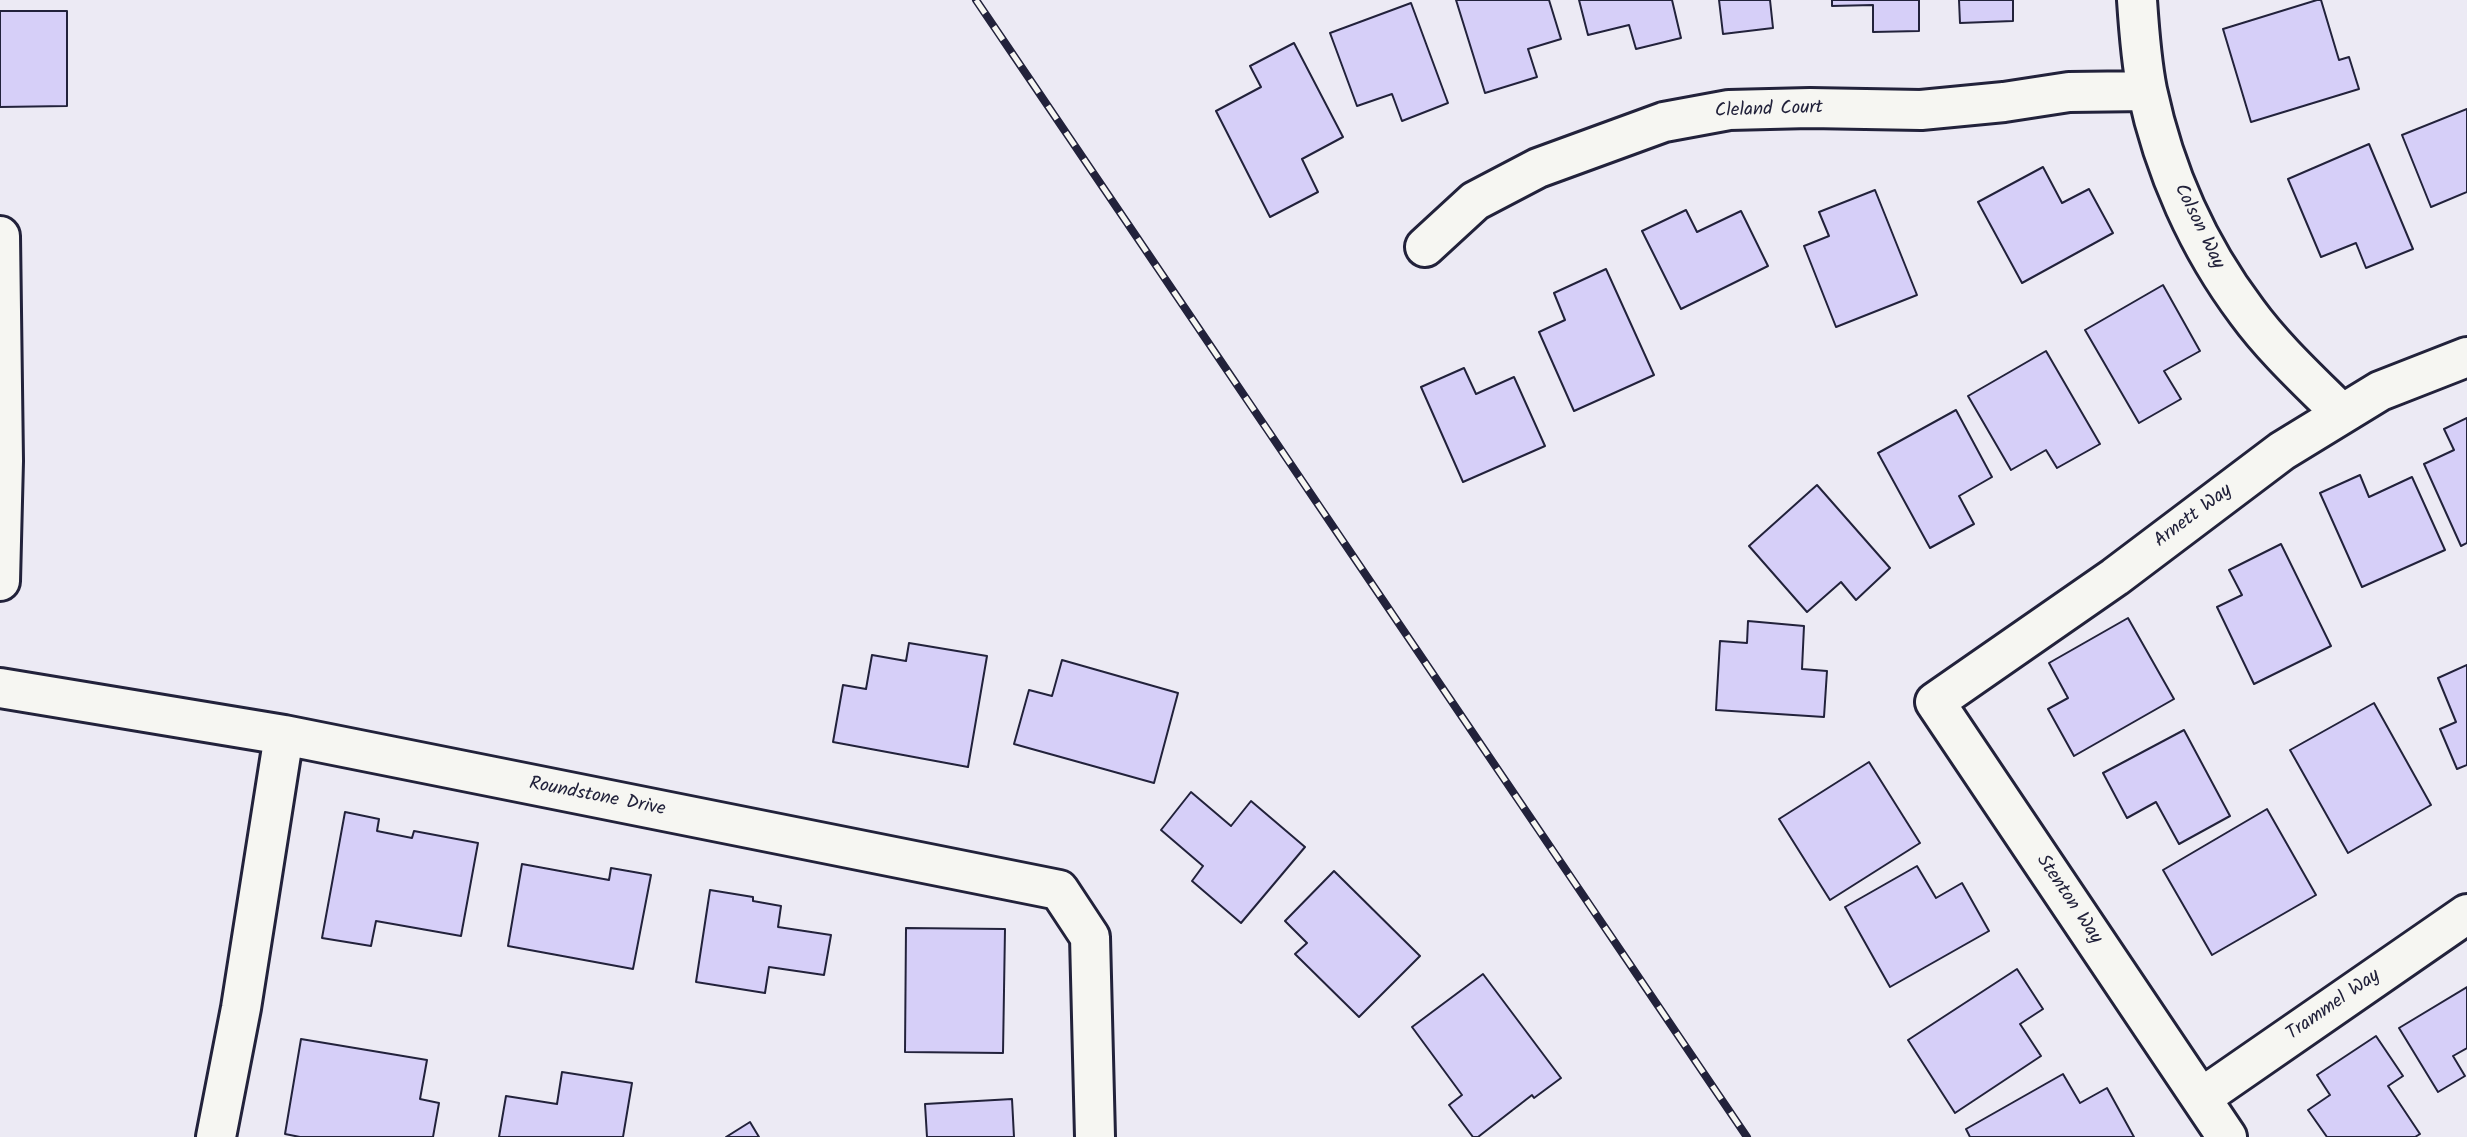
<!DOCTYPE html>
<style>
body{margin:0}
canvas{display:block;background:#eceaf4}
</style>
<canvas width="2467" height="1137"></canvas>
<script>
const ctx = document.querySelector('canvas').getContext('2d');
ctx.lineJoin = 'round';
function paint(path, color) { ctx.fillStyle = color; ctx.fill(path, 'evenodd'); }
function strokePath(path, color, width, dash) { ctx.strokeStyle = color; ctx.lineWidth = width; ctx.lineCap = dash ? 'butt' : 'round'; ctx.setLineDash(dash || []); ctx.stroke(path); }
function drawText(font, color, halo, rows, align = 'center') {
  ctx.font = font + ' Kalam,sans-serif'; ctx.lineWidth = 5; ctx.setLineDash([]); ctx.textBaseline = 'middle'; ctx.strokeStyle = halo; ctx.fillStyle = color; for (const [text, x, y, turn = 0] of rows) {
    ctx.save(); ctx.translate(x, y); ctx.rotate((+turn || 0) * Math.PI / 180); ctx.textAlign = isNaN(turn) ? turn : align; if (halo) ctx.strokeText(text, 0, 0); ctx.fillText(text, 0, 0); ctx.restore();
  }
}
const building = new Path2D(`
 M1456,0H1549L1561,39L1528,49L1537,77L1485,93Z
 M1579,0H1672L1681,38L1636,49L1629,25L1588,35Z
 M1719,0H1770L1773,28L1723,34Z
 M1832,0H1919V31L1873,32V5L1832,6Z
 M1959,0H2013V21L1960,23Z
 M2317,0H2321L2339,60L2349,57L2359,89L2251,122L2223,29Z
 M1411,3L1448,103L1402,121L1392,94L1357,106L1330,33Z
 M0,11H67V106L0,107Z
 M1294,43L1343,137L1302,159L1318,192L1270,217L1216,111L1261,87L1250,66Z
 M2467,109V192L2431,207L2402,135Z
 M2369,144L2413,249L2366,268L2356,243L2321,257L2288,179Z
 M2043,167L2062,203L2089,189L2113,233L2022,283L1978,202Z
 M1875,190L1917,295L1836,327L1804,246L1829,236L1819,212Z
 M1686,210L1697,232L1741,211L1768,266L1681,309L1642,231Z
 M1606,269L1654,375L1574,411L1539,332L1565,320L1554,293Z
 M2163,285L2200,351L2164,371L2181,399L2139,423L2085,330Z
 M2046,351L2100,444L2057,468L2046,450L2011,470L1968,396Z
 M1464,368L1476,394L1514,377L1545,446L1463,482L1421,387Z
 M1956,410L1992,477L1959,496L1974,524L1930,548L1878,453Z
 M2467,418V543L2461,546L2424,464L2454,450L2444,429Z
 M2360,475L2369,497L2412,477L2445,550L2362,587L2320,493Z
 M1817,485L1890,568L1856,600L1841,582L1807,612L1749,546Z
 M2281,544L2331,646L2254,684L2217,607L2242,595L2229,570Z
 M2128,618L2174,699L2074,756L2048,709L2068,698L2049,663Z
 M1748,621L1804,626L1802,669L1827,671L1824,717L1716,710L1720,641L1747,643Z
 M909,643L987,656L968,767L833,742L843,685L866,689L872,655L906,661Z
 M1062,660L1178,693L1154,783L1014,744L1029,690L1052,696Z
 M2467,665V765L2457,769L2440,729L2456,722L2438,678Z
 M2374,703L2431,805L2348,853L2290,750Z
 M2184,730L2230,816L2179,844L2156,802L2127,818L2103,773Z
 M1869,762L1920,843L1830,900L1779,819Z
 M1191,792L1231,826L1251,801L1305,847L1241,923L1192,881L1203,866L1161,830Z
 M2267,809L2316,895L2212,955L2163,870Z
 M345,812L379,819L377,831L412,838L414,831L478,843L461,936L376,921L371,946L322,938Z
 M522,864L609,880L611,868L651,875L633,969L508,946Z
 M1917,866L1936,898L1962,883L1989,931L1890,987L1845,907Z
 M1334,871L1420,956L1359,1017L1295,954L1307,943L1285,921Z
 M710,890L753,897V901L781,906L778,927L831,935L824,975L769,967L765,993L696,982Z
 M906,928L1005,929L1003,1053L905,1052Z
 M2017,969L2043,1009L2020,1024L2041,1056L1955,1113L1908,1040Z
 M1483,974L1561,1078L1534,1098L1532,1095L1478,1137H1473L1449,1105L1462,1095L1412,1027Z
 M2467,987V1048L2453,1056L2465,1076L2438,1092L2399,1028Z
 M2376,1036L2403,1076L2388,1086L2420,1134L2415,1137H2327L2308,1110L2330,1095L2317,1075Z
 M301,1039L427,1060L420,1099L439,1103L433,1137H300L285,1134Z
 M562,1072L632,1083L623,1137H499L506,1096L557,1104Z
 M2063,1074L2080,1103L2107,1088L2134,1137H1970L1966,1129Z
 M1012,1099L1014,1137H927L925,1104Z
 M750,1122L759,1137H726Z`);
paint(building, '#d6cff8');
strokePath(building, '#22223b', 2);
const minor = new Path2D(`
 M2137,0C2139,30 2141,60 2147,90C2164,170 2198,247 2247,312C2274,349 2309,381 2341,413
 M0,236L3,461L0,581
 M1425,247L1475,201L1538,168L1664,122L1729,110L1810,108L1921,110L2004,102L2069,92L2147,91
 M0,688L284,735
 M2201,1098L2467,914
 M216,1137L241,1008L284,735L1059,890L1090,937L1095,1137
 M2227,1137L1935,702L2115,577L2282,451L2380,391L2467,357`);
strokePath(minor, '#22223b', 44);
strokePath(minor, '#f6f6f2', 38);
const rail = new Path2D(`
 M976,0L1747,1137`);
strokePath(rail, '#22223b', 8);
strokePath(rail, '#f6f6f2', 5, [16]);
drawText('19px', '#22223b', '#f6f6f2', [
 ["Cleland Court",1769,111,-2],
 ["Colson Way",2198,227,64],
 ["Arnett Way",2194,517,-37],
 ["Roundstone Drive",597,798,11],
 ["Stenton Way",2068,900,56],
 ["Trammel Way",2334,1006,-35]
]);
</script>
